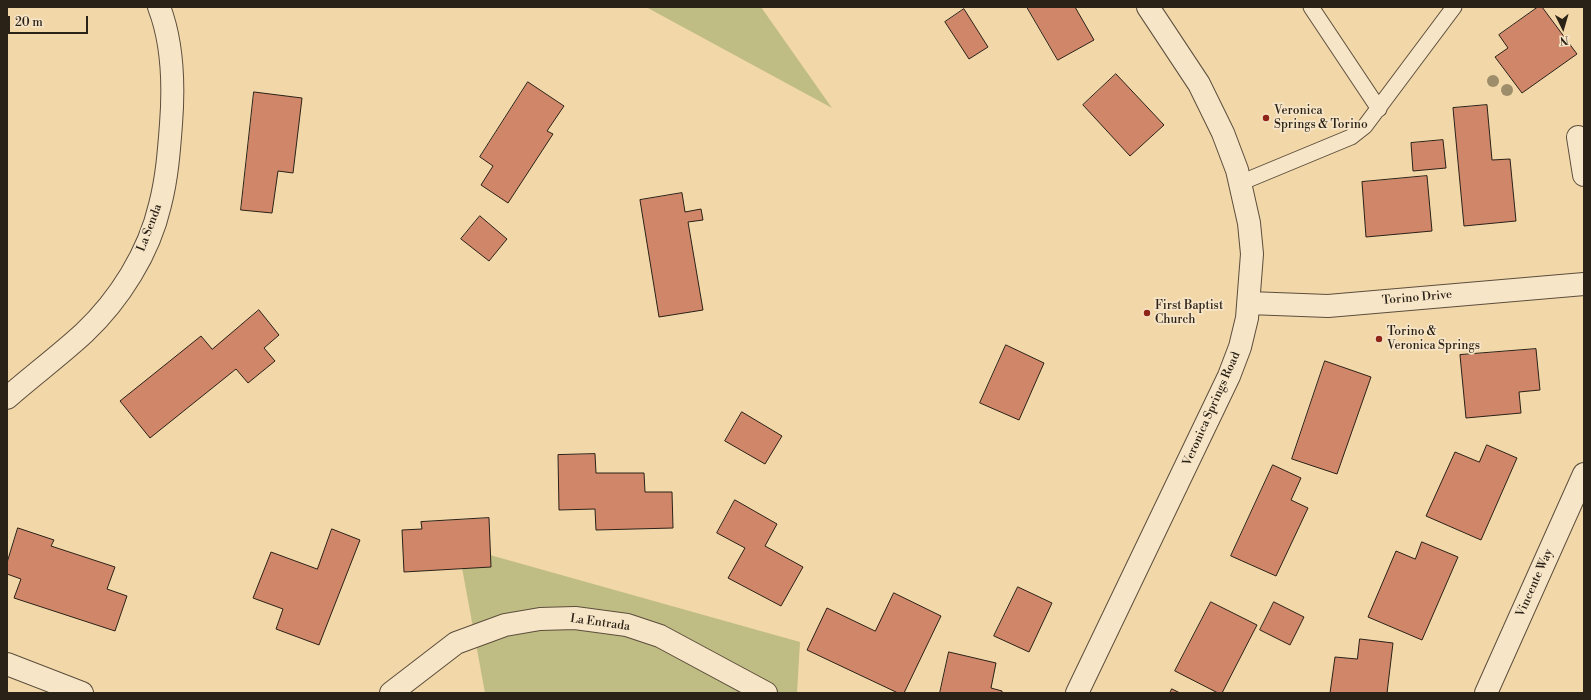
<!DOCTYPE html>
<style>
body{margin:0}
#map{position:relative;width:1591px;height:700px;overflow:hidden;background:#f2d7a9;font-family:"Libre Bodoni",serif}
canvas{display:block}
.frame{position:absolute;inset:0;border:8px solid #2a2117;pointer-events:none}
.north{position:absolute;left:1543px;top:8px;width:40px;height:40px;-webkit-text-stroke:3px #f7e5c7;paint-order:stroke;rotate:175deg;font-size:11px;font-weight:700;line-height:16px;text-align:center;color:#2a2117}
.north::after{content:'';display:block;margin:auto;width:14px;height:18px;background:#2a2117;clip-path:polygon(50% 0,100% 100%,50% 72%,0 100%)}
.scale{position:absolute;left:8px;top:16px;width:80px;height:18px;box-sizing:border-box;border:2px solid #2a2117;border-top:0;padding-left:5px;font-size:12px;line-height:14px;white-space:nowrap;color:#2a2117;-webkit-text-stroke:3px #f7e5c7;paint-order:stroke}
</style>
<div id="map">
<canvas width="1591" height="700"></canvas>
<div class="frame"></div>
<div class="north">N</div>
<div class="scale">20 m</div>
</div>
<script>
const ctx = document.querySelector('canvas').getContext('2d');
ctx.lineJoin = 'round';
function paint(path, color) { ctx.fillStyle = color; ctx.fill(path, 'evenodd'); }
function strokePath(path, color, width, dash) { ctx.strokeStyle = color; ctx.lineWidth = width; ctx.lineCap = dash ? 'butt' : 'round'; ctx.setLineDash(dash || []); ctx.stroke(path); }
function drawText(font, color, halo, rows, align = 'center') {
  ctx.font = font + ' "Libre Bodoni",serif'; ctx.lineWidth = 3.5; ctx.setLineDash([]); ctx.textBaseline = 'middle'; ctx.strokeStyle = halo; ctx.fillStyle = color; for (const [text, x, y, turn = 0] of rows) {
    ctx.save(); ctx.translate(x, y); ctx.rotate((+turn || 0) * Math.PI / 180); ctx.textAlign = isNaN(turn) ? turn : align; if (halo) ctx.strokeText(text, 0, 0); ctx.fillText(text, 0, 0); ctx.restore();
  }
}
paint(new Path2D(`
 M646,7H761L832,108Z
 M458,546L800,642L797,693H485Z`), '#c0bd84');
const building = new Path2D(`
 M1027,7H1075L1094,40L1058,60Z
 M1538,7H1542L1577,54L1522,93L1495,57L1508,48L1499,35Z
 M964,9L988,47L969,59L945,22Z
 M1116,74L1164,125L1130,156L1083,105Z
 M528,82L564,106L547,131L553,134L508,203L481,185L493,166L480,157Z
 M254,92L302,98L293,173L278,171L272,213L241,210Z
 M1487,105L1492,160L1510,159L1516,221L1464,226L1453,108Z
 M1443,140L1446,168L1413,171L1411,143Z
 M1427,176L1432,231L1366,237L1362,182Z
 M682,193L685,212L701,209L703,220L688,222L703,310L659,317L640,200Z
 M480,216L507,239L489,261L461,239Z
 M259,310L279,335L264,348L275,361L248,383L236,369L150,438L120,401L201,336L212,349Z
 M1006,345L1044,363L1019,420L980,403Z
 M1536,349L1540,390L1519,392L1521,413L1466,418L1460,355Z
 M1325,361L1371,377L1337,474L1292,459Z
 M742,412L782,436L765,464L725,441Z
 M1487,445L1517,458L1481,540L1426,516L1455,452L1479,462Z
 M595,454L596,473H644L645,492H672L673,528L596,530L595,509L559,510L558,455Z
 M1273,465L1301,478L1291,500L1308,508L1276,576L1231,556Z
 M735,500L777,524L765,546L803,567L781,606L728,578L745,548L717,533Z
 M489,518L491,567L404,572L402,530L422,529L421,522Z
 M18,528L54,540L51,546L115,567L107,589L127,596L115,631L14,598L21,579L7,574V563Z
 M332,529L360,540L319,645L276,629L283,609L253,598L271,552L317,569Z
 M1422,542L1458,557L1422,640L1368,617L1396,551L1415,559Z
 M1018,587L1052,603L1029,652L994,636Z
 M894,593L941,616L904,693H898L807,650L827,608L875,631Z
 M1211,602L1257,625L1222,693H1218L1175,671Z
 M1274,602L1304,617L1290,645L1260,630Z
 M1360,639L1393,643L1387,693H1330L1335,657L1357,659Z
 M949,652L996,663L991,688L1002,691V693H940Z
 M1172,689L1180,693H1170Z`);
paint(building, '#cf8669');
strokePath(building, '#2a2117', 1);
const service = new Path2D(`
 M1311,7L1379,109
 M1240,183L1351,137L1365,126L1454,7`);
const minor = new Path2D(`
 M1578,137L1584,175
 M7,398C32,376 59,356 84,333C119,300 149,253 160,205C167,178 169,151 171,124C174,85 173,43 159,7
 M7,664L82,693
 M391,693L456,643L505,625L540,619L575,618L627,625L660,636L766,693
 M1486,693L1584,474`);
const tertiary = new Path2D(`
 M1249,303L1328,306L1584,284
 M1077,693L1229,376L1240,347L1247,318L1252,254L1249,223L1240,183L1237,170L1223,133L1199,84L1148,7`);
strokePath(service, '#5c4e3c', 17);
strokePath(minor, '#5c4e3c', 24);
strokePath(tertiary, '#5c4e3c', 24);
strokePath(service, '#f7e5c7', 15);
strokePath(minor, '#f7e5c7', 22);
strokePath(tertiary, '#f7e5c7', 22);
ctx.fillStyle = '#9d8d6b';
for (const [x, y] of [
 [1493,81],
 [1507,90]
]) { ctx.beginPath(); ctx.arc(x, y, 6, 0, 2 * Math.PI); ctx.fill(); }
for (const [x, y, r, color] of [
 [1266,118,4,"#8f2418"],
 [1147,313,4,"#8f2418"],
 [1379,339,4,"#8f2418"]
]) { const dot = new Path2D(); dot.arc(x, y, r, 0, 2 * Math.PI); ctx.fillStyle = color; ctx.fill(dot); strokePath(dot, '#f7e5c7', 1.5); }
drawText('12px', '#2a2117', '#f7e5c7', [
 ["Veronica",1274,111],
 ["Springs & Torino",1274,125],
 ["First Baptist",1155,306],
 ["Church",1155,320],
 ["Torino &",1387,332],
 ["Veronica Springs",1387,346]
], 'left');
drawText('12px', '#2a2117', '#f7e5c7', [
 ["La Senda",150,228,-69],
 ["Torino Drive",1417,298,-5],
 ["Veronica Springs Road",1212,409,-66],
 ["Vincente Way",1535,583,-66],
 ["La Entrada",600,623,8]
]);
</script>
